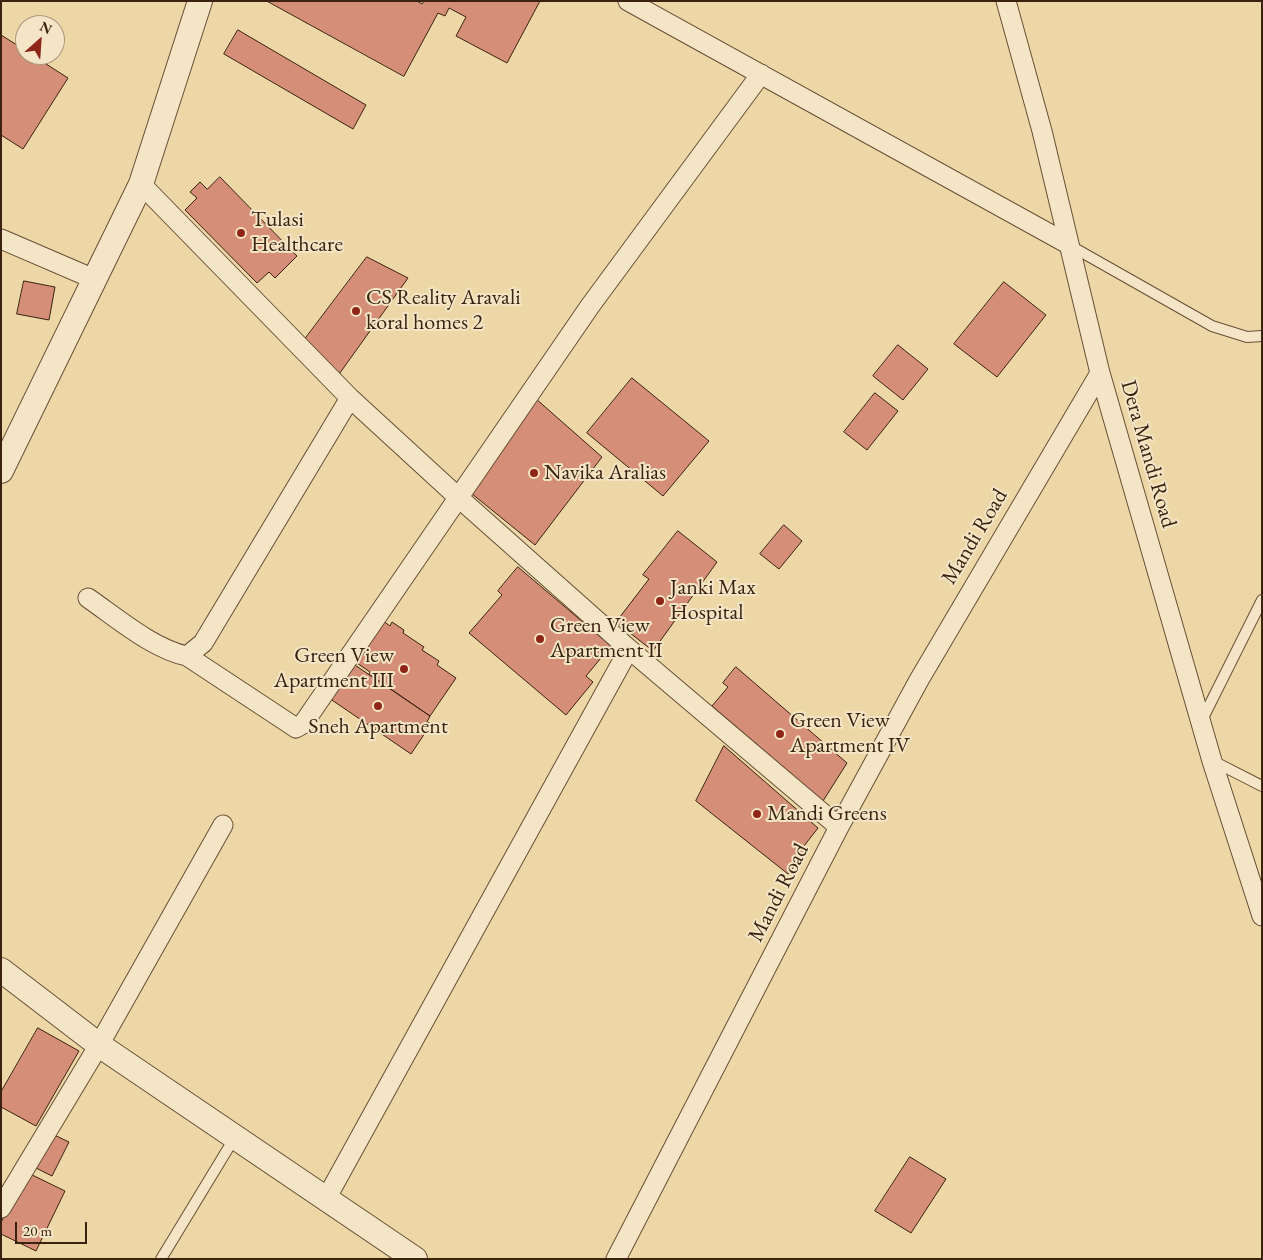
<!DOCTYPE html>
<style>
body{margin:0}
#map{position:relative;width:1263px;height:1260px;overflow:hidden;background:#edd7a7;font-family:"EB Garamond",serif}
canvas{display:block}
.frame{position:absolute;inset:0;border:2px solid #3b2210;pointer-events:none}
.north{position:absolute;left:15px;top:15px;width:50px;height:50px;box-sizing:border-box;background:#f3e5c6;border:1px solid #a9977d;border-radius:50%;rotate:26deg;font-size:14px;font-weight:700;line-height:20px;text-align:center;color:#3b2210}
.north::after{content:'';display:block;margin:auto;width:18px;height:22px;background:#8f2418;clip-path:polygon(50% 0,100% 100%,50% 72%,0 100%)}
.scale{position:absolute;left:15px;top:1222px;width:72px;height:22px;box-sizing:border-box;border:2px solid #3b2210;border-top:0;padding-left:6px;font-size:15px;line-height:18px;white-space:nowrap;color:#3b2210;-webkit-text-stroke:4px #f3e5c6;paint-order:stroke}
</style>
<div id="map">
<canvas width="1263" height="1260"></canvas>
<div class="frame"></div>
<div class="north">N</div>
<div class="scale">20 m</div>
</div>
<script>
const ctx = document.querySelector('canvas').getContext('2d');
ctx.lineJoin = 'round';
function paint(path, color) { ctx.fillStyle = color; ctx.fill(path, 'evenodd'); }
function strokePath(path, color, width, dash) { ctx.strokeStyle = color; ctx.lineWidth = width; ctx.lineCap = dash ? 'butt' : 'round'; ctx.setLineDash(dash || []); ctx.stroke(path); }
function drawText(font, color, halo, rows, align = 'center') {
  ctx.font = font + ' "EB Garamond",serif'; ctx.lineWidth = 4; ctx.setLineDash([]); ctx.textBaseline = 'middle'; ctx.strokeStyle = halo; ctx.fillStyle = color; for (const [text, x, y, turn = 0] of rows) {
    ctx.save(); ctx.translate(x, y); ctx.rotate((+turn || 0) * Math.PI / 180); ctx.textAlign = isNaN(turn) ? turn : align; if (halo) ctx.strokeText(text, 0, 0); ctx.fillText(text, 0, 0); ctx.restore();
  }
}
const building = new Path2D(`
 M267,1H417L422,4L424,1H540L507,63L456,36L466,17L449,8L445,16L438,13L404,76Z
 M238,30L366,105L353,129L224,54Z
 M1,35L25,50V55H32L68,78L23,149L1,135Z
 M220,177L297,256L275,278L269,272L257,283L185,210L197,198L190,192L200,182L207,189Z
 M367,257L408,278L337,377L302,343Z
 M24,281L55,287L49,320L17,314Z
 M1004,282L1046,315L997,377L954,344Z
 M898,345L928,369L903,400L873,376Z
 M632,378L709,441L663,496L587,433Z
 M875,393L898,411L867,450L844,432Z
 M535,398L602,457L535,545L466,489Z
 M784,525L802,541L779,569L760,554Z
 M678,531L717,562L653,651L616,622L649,579L643,575Z
 M518,567L611,646L586,676L593,682L566,715L469,633L502,595L498,591Z
 M382,620L390,626L392,622L404,630L403,633L424,647L422,650L439,661L437,665L456,678L430,716L369,674L370,672L354,661Z
 M349,661L430,716L427,722L431,724L411,754L326,696Z
 M736,667L847,763L823,801L712,706L728,687L723,683Z
 M724,746L818,828L804,846L808,850L788,874L696,801Z
 M38,1028L79,1051L36,1126L1,1107V1092Z
 M50,1133L69,1142L52,1176L34,1167Z
 M910,1157L946,1179L911,1233L875,1211Z
 M26,1172L65,1191L36,1251L1,1234V1223Z`);
paint(building, '#d58e78');
strokePath(building, '#3b2210', 1);
const service = new Path2D(`
 M1069,245L1212,326L1247,337L1262,336
 M1202,720L1262,600
 M1213,761L1262,786
 M161,1259L235,1137`);
const minor = new Path2D(`
 M628,1L1068,244
 M1006,1L1042,131L1100,373L1212,761L1262,916
 M141,184L350,398L459,498L629,649L839,827
 M1,239L94,279
 M88,598C117,618 153,649 187,656L290,724L296,728L303,724L590,306L761,74
 M187,656L203,643L350,398
 M326,1199L629,649
 M1,1208L99,1045L223,825
 M616,1259L839,827L919,680L1100,373`);
const tertiary = new Path2D(`
 M1,471L141,184L200,1
 M1,970L99,1045L415,1259`);
strokePath(service, '#684f36', 12);
strokePath(minor, '#684f36', 21);
strokePath(tertiary, '#684f36', 26);
strokePath(service, '#f3e5c6', 10);
strokePath(minor, '#f3e5c6', 19);
strokePath(tertiary, '#f3e5c6', 24);
for (const [x, y, r, color] of [
 [241,233,5,"#8f2418"],
 [356,311,5,"#8f2418"],
 [534,473,5,"#8f2418"],
 [660,601,5,"#8f2418"],
 [540,639,5,"#8f2418"],
 [404,669,5,"#8f2418"],
 [378,706,5,"#8f2418"],
 [780,734,5,"#8f2418"],
 [757,814,5,"#8f2418"]
]) { const dot = new Path2D(); dot.arc(x, y, r, 0, 2 * Math.PI); ctx.fillStyle = color; ctx.fill(dot); strokePath(dot, '#f3e5c6', 2); }
drawText('22px', '#3b2210', '#f3e5c6', [
 ["Tulasi",251,220],
 ["Healthcare",251,245],
 ["CS Reality Aravali",366,298],
 ["koral homes 2",366,323],
 ["Navika Aralias",544,473],
 ["Janki Max",670,588],
 ["Hospital",670,613],
 ["Green View",550,626],
 ["Apartment II",550,651],
 ["Green View",394,656,"right"],
 ["Apartment III",394,681,"right"],
 ["Green View",790,721],
 ["Apartment IV",790,746],
 ["Sneh Apartment",378,727,"center"],
 ["Mandi Greens",767,814]
], 'left');
drawText('22px', '#3b2210', '#f3e5c6', [
 ["Dera Mandi Road",1148,454,74],
 ["Mandi Road",975,537,-59],
 ["Mandi Road",779,893,-63]
]);
</script>
